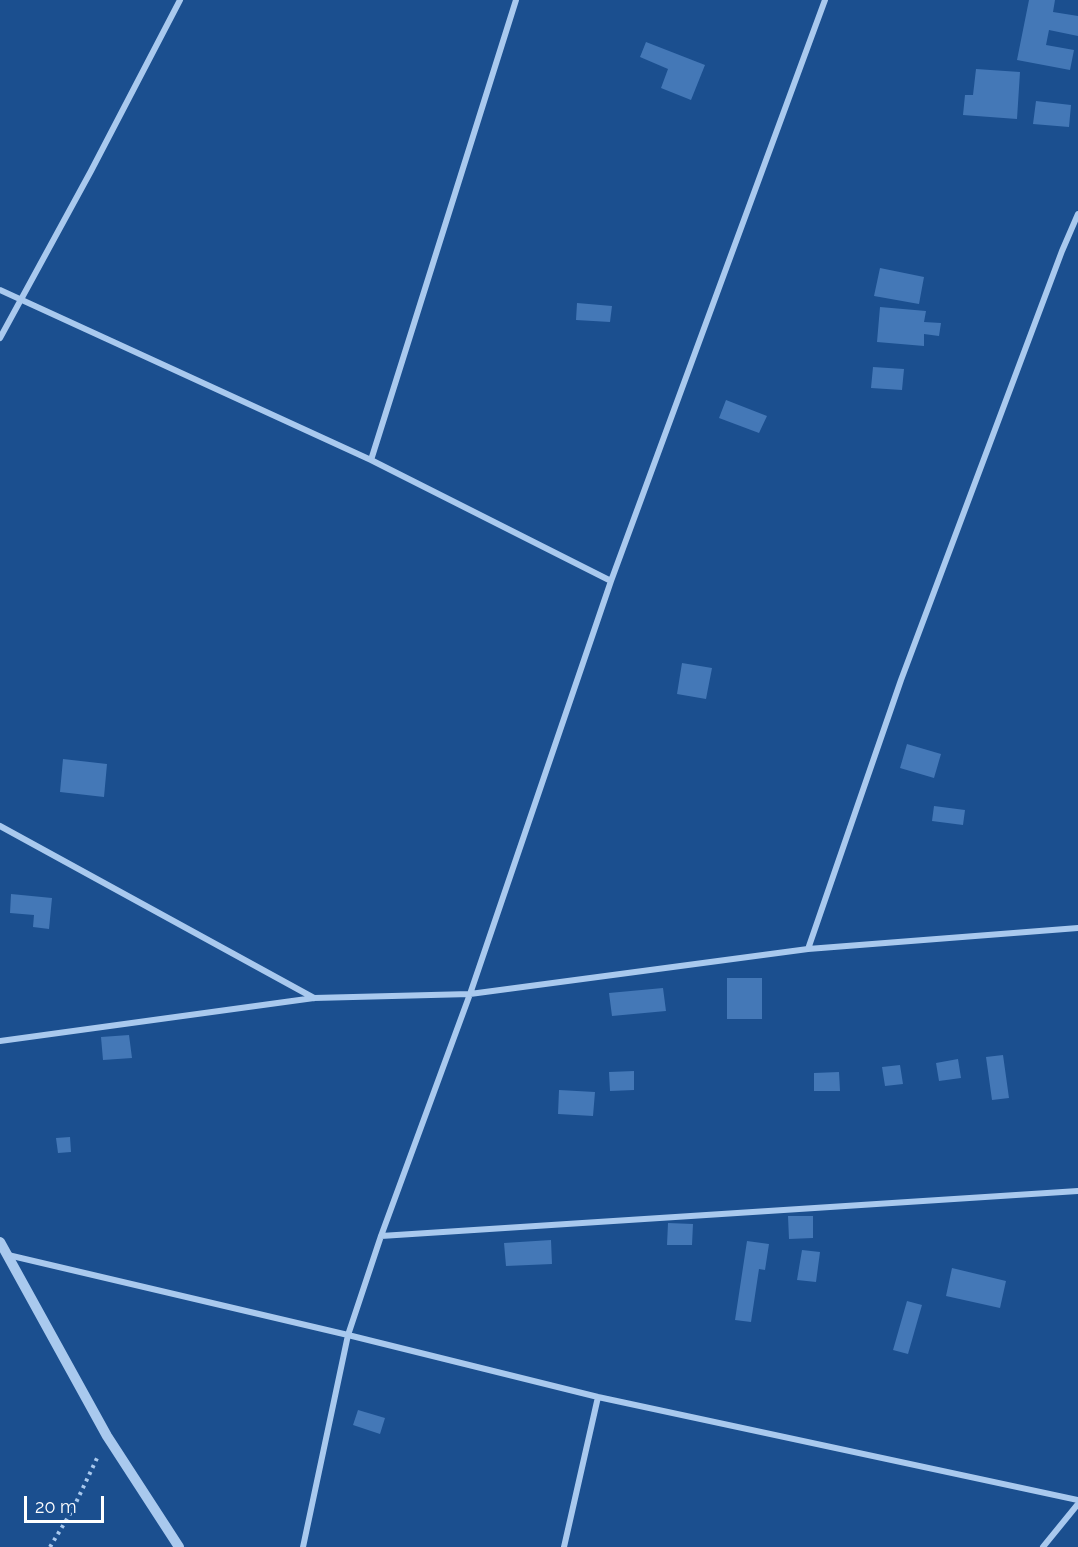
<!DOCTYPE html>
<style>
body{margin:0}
#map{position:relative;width:1078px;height:1547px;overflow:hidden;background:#1b4f8f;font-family:Raleway,sans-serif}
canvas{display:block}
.scale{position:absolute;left:24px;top:1496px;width:80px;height:27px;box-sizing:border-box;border:3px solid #fff;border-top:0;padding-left:8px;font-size:18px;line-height:21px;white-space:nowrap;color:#fff;-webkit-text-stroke:4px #1b4f8f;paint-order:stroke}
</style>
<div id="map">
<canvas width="1078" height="1547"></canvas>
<div class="scale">20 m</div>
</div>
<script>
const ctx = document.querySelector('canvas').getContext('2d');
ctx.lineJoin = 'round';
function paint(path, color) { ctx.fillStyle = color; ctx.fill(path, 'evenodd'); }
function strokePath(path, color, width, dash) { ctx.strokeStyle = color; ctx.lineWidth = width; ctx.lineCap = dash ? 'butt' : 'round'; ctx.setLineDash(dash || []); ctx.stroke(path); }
paint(new Path2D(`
 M1029,0H1055L1053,12L1078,16V36L1049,30L1046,45L1074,50L1070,70L1017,60Z
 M646,42L705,65L691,100L661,88L668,69L640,57Z
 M976,69L1020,72L1017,119L963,115L965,95H973Z
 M1036,101L1071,105L1069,127L1033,124Z
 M880,268L924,277L919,304L874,296Z
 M577,303L612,306L610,322L576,320Z
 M880,307L926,311L924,322L941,323L939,336L924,334V346L877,342Z
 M873,367L904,369L902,390L871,388Z
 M726,400L767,416L759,433L719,418Z
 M682,663L712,668L706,699L677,694Z
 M907,744L941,754L934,778L900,768Z
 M63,759L107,764L104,797L60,792Z
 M934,806L965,810L963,825L932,821Z
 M11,894L52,898L49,929L33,927L34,915L10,913Z
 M727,978H762V1019H727Z
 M663,988L666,1011L612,1016L609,993Z
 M129,1035L132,1058L103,1060L101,1037Z
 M1003,1055L1009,1098L992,1100L986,1057Z
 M958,1059L961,1078L939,1081L936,1063Z
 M900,1065L903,1084L885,1086L882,1067Z
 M634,1071V1090L610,1091L609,1072Z
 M839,1072L840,1091H814V1073Z
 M559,1090L595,1092L593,1116L558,1114Z
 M70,1137L71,1152L58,1153L56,1138Z
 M788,1216H813V1238L789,1239Z
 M668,1223L693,1224L692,1245H667Z
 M551,1240L552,1264L506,1266L504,1243Z
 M747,1241L769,1244L765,1270L759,1269L751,1322L735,1320Z
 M802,1250L820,1252L816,1282L797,1280Z
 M952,1268L1006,1281L1000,1308L946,1296Z
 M907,1301L922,1305L908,1354L893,1350Z
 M358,1410L385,1418L380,1434L353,1425Z`), '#4478b7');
strokePath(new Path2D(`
 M50,1547L73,1509L98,1456`), '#a9c9ee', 4, [3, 4.5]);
strokePath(new Path2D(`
 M0,290L371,460L611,581
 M0,338L91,171L180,0
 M371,460L516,0
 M0,826L314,998
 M808,949L901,680L1062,251L1078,214
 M0,1041L314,998L470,994L808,949L1078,928
 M381,1236L1078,1191
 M8,1255L348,1335L598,1397L1078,1500
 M303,1547L348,1335L381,1236L470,994L611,581L825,0
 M564,1547L598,1397
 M1043,1547L1078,1504`), '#a9c9ee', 6);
strokePath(new Path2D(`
 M0,1242L107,1436L179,1547`), '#a9c9ee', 10);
</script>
